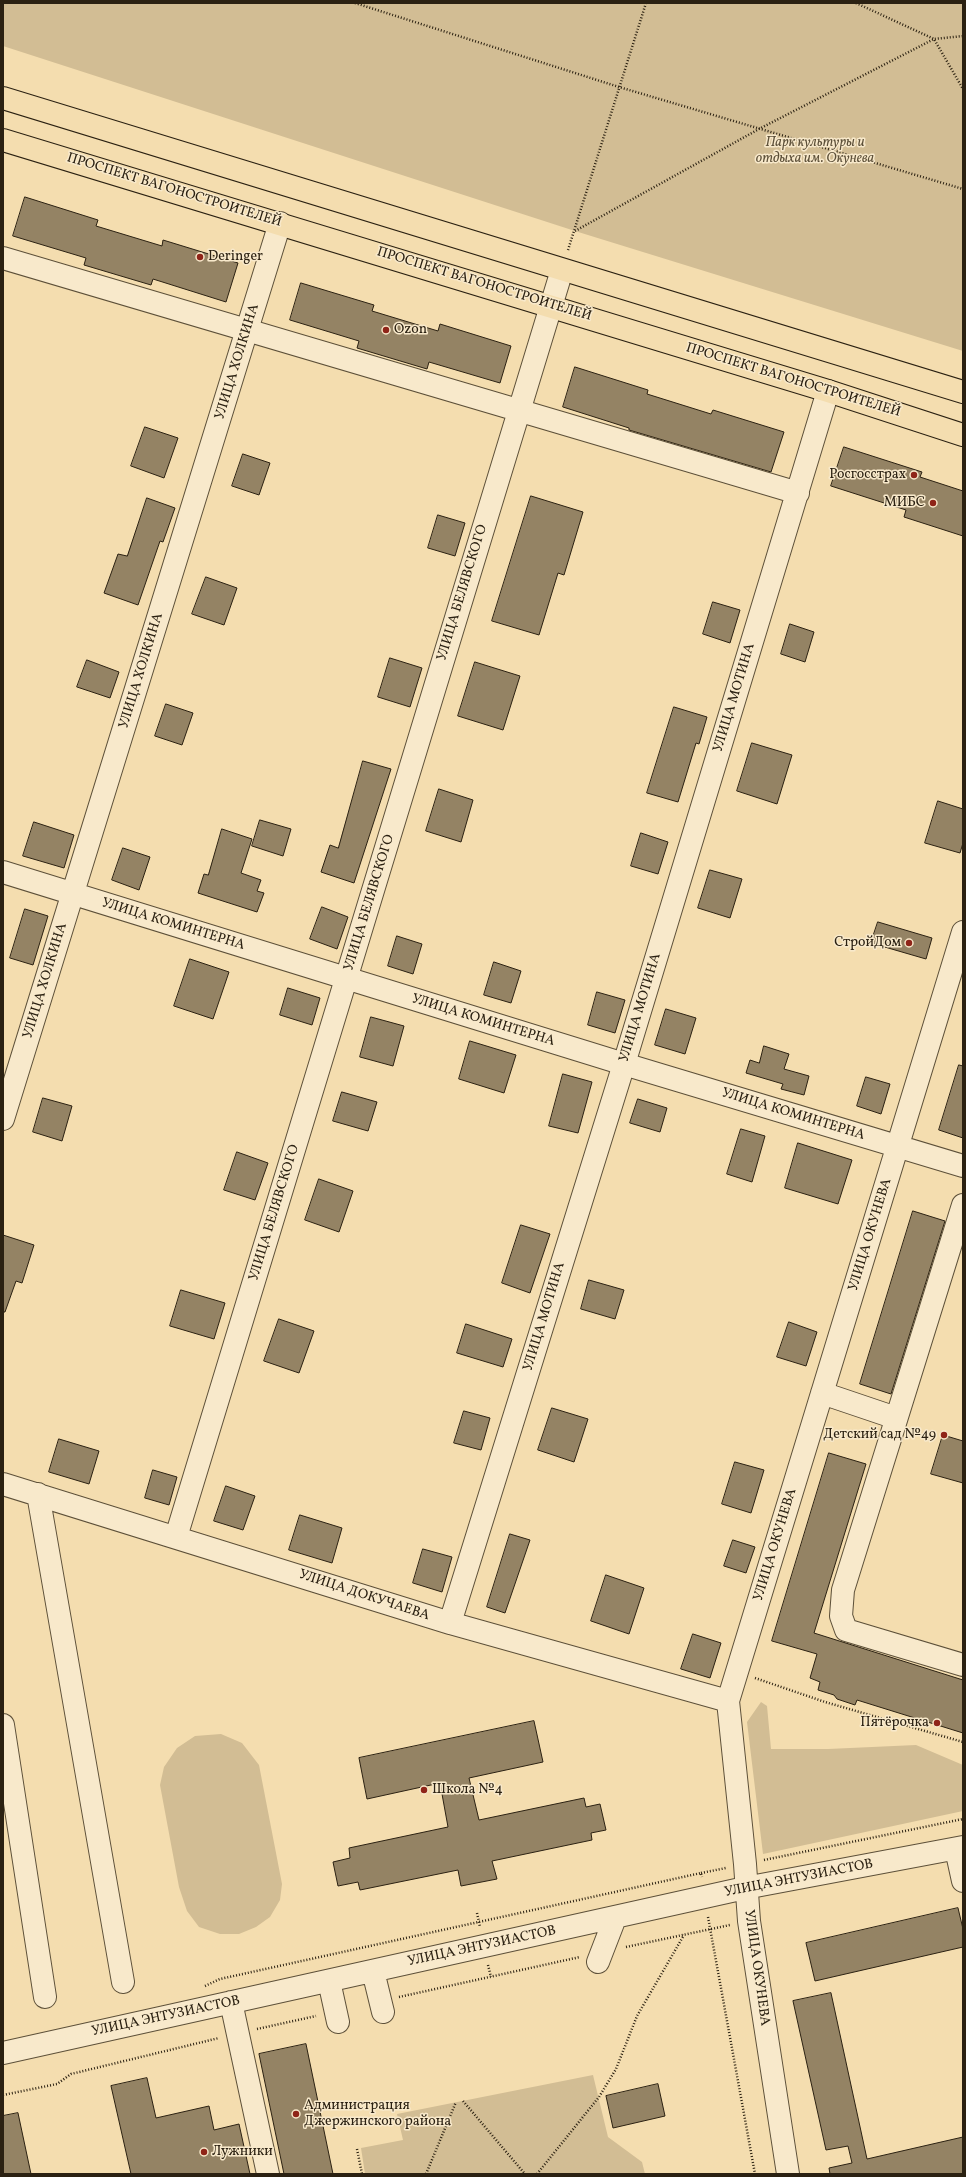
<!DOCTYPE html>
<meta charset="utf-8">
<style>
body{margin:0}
#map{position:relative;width:966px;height:2177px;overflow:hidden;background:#f4ddaf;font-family:Vollkorn,serif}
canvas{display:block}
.frame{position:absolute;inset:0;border:4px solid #2b2112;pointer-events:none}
</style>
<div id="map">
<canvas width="966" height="2177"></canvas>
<div class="frame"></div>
</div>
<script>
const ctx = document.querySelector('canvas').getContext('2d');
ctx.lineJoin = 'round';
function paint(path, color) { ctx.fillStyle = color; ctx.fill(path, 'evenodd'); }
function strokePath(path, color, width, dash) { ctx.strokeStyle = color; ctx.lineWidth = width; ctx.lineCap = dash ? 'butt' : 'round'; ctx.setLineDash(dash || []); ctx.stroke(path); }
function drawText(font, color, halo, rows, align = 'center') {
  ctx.font = font + ' Vollkorn,serif'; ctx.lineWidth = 3; ctx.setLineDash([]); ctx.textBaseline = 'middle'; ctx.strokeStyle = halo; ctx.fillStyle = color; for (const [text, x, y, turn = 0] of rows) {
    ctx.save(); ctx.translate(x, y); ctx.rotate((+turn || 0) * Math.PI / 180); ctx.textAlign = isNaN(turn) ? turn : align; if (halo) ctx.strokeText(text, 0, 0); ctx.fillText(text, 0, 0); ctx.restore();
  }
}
paint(new Path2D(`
 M3,3H963V351L575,231L3,46Z
 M761,1702L767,1706L771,1749H828L916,1745L963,1765V1811L763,1854L747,1722Z
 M221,1734L242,1743L259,1765L282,1884L280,1900L270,1917L256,1927L239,1934H220L199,1927L187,1911L179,1887L160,1785L164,1767L177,1748L195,1736Z
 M593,2075L608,2137L642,2162L645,2174H365L361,2148L403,2140L397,2114Z`), '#d2bd94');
const building = new Path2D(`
 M25,197L98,220L96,226L162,246L163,240L238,263L226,302L153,279L151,285L84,265L86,258L13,236Z
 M301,283L374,305L372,311L438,331L440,324L511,346L500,383L429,362L427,369L357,348L359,341L290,320Z
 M575,367L648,390L647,394L711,414L713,410L784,432L771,472L629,430V428L563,407Z
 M145,427L178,438L164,478L131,466Z
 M844,447L922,472L920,477L963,491V536L904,517L906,510L831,486Z
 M243,454L270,463L259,495L232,486Z
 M531,496L583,512L564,575L558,573L539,635L492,621Z
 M147,498L175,508L163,542L160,541L138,605L104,593L118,554L127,556Z
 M438,515L465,523L455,556L428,548Z
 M206,577L237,588L224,625L192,614Z
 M713,602L740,610L730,643L703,634Z
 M790,624L814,632L805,662L781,654Z
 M390,658L422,668L410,707L378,697Z
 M87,660L119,672L110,698L77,687Z
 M475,662L520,676L503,730L458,716Z
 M166,704L193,713L182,745L155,736Z
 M674,707L707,717L699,744L696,743L678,802L647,793Z
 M752,743L792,755L777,804L737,791Z
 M363,761L391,769L354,883L321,872L330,845L338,848Z
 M439,789L473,800L461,842L426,831Z
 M938,801L963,809V843L960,853L925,843Z
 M260,820L291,829L283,856L252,846Z
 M34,822L74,835L64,868L23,856Z
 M222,829L252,839L241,873L261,880L257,891L264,893L257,912L198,893L204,874L208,875Z
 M641,833L668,842L658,874L631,866Z
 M123,848L150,857L139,890L112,880Z
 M710,870L742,879L730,918L698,908Z
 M322,907L348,917L337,949L310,939Z
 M25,909L48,916L33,965L10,958Z
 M878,922L932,938L926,959L871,943Z
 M397,936L422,944L413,974L388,966Z
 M190,959L229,972L213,1019L174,1006Z
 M494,962L521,971L511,1003L484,995Z
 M288,988L320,998L312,1025L280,1015Z
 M597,992L625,1000L615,1033L588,1025Z
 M666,1009L696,1018L685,1054L655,1045Z
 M371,1017L404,1026L393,1066L360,1057Z
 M470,1041L516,1055L504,1093L459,1079Z
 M764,1046L789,1054L784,1069L809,1076L804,1095L781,1089L783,1084L746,1073L750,1060L759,1063Z
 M959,1065L963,1066V1138L939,1130Z
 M563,1074L592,1082L578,1133L549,1126Z
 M866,1077L890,1084L881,1114L857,1106Z
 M342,1092L377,1102L368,1131L333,1121Z
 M43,1098L72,1106L62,1141L33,1132Z
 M638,1099L667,1108L660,1132L630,1123Z
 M741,1129L765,1136L752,1182L727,1174Z
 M798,1143L852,1160L838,1204L785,1188Z
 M237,1152L268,1163L255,1200L224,1190Z
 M319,1179L353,1191L339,1232L305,1220Z
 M913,1211L945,1221L891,1394L860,1384Z
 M521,1225L550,1234L530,1293L502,1283Z
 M3,1235L34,1245L22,1283L16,1281L5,1312H3Z
 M589,1280L624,1290L615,1319L581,1309Z
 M181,1290L225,1303L214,1339L170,1326Z
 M279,1319L314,1331L299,1373L264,1361Z
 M789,1322L817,1332L806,1366L777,1357Z
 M466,1324L512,1339L503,1367L457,1353Z
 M552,1408L588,1419L574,1462L538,1450Z
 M464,1411L490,1418L481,1450L454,1443Z
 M943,1435L963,1441V1483L931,1474Z
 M59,1439L99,1451L89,1484L49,1472Z
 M829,1453L866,1464L814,1633L963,1680V1733L857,1700L855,1705L837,1699L834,1695L818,1690L820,1682L810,1678L817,1654L772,1641Z
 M735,1462L764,1470L751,1513L722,1504Z
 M153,1470L177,1477L169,1505L145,1498Z
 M226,1486L255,1496L243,1530L214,1521Z
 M300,1515L342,1528L332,1563L289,1550Z
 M510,1534L530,1540L505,1613L487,1607Z
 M733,1540L755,1547L746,1573L724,1566Z
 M423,1549L452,1557L442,1592L413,1583Z
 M606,1575L644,1588L629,1634L591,1621Z
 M693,1634L721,1643L710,1678L681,1669Z
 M534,1721L543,1762L469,1778L479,1820L584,1798L586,1807L600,1804L606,1830L591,1833L592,1840L492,1861L497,1879L461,1886L458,1870L360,1890L358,1882L338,1886L333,1862L350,1858L349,1848L448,1827L440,1783L367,1799L359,1758Z
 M958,1908L963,1929V1947L815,1981L806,1943Z
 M831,1993L867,2159L963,2137V2174H830L829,2168L852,2163L848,2146L826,2150L793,2001Z
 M306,2044L333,2174H284L259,2054Z
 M147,2078L156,2118L209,2106L214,2130L239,2124L250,2174H131L111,2086Z
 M658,2084L665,2116L613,2128L606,2096Z
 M18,2113L31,2174H3V2116Z`);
paint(building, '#948364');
strokePath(building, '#2b2112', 1);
const minor = new Path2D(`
 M3,258C267,338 533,414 798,493
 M3,872L624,1064L963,1166
 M3,1119L280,223
 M963,1205L843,1590L841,1616L846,1630L963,1665
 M822,1393L896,1418
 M3,1484L450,1623L728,1701
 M38,1494L123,1982
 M176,1537L562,270
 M450,1623L624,1064L828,391
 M3,1725L45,1997
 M956,1849L963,1881
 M598,1962L615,1918
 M373,1971L383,2012
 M329,1981L338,2022
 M231,2002L268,2174
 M3,2053L745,1888L963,1847
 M788,2174L749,1921L745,1864L728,1701L963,932`);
const major = new Path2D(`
 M3,98L963,392
 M3,140L828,391L963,435`);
strokePath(minor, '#5d5039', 24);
strokePath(major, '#2b2112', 24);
strokePath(new Path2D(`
 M355,3L619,87L963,189
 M856,3L934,39L963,89
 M575,231L759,129L934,39L963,36
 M568,250L646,3
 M755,1678L825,1702L963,1742
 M764,1860L963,1819
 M701,1873L726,1868
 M477,1913L480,1927
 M708,1917L755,2174
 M626,1947L730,1925
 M488,1965L491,1977
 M205,1986L220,1979L701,1873L702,1877
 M399,1997L580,1957
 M257,2029L316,2016
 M3,2095L57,2084L71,2074L219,2038
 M463,2101L525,2174
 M357,2149L362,2174
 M426,2174L456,2102
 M537,2174L599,2097L616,2069L637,2016L684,1935`), '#2b2112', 2.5, [1, 2]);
strokePath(minor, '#f8e9cb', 22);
strokePath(major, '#f4ddaf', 22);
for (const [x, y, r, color] of [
 [200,257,4,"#8f2418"],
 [386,330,4,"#8f2418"],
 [914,475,4,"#8f2418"],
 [933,503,4,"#8f2418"],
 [909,943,4,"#8f2418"],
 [944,1435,4,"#8f2418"],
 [937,1723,4,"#8f2418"],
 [424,1790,4,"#8f2418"],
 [296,2114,4,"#8f2418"],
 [204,2152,4,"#8f2418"]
]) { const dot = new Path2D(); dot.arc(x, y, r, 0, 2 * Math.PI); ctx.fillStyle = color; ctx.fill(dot); strokePath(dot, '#f8e9cb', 1.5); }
drawText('italic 14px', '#5d5039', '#f8e9cb', [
 ["Парк культуры и",815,143],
 ["отдыха им. Окунева",815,159]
]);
drawText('14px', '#2b2112', '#f8e9cb', [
 ["ПРОСПЕКТ ВАГОНОСТРОИТЕЛЕЙ",174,191,17],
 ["ПРОСПЕКТ ВАГОНОСТРОИТЕЛЕЙ",484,285,17],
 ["УЛИЦА ХОЛКИНА",238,362,-73],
 ["ПРОСПЕКТ ВАГОНОСТРОИТЕЛЕЙ",793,381,17],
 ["УЛИЦА БЕЛЯВСКОГО",463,593,-73],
 ["УЛИЦА ХОЛКИНА",142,671,-73],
 ["УЛИЦА МОТИНА",735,698,-73],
 ["УЛИЦА БЕЛЯВСКОГО",370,903,-73],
 ["УЛИЦА КОМИНТЕРНА",173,925,17],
 ["УЛИЦА ХОЛКИНА",46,981,-73],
 ["УЛИЦА МОТИНА",641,1008,-73],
 ["УЛИЦА КОМИНТЕРНА",483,1021,17],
 ["УЛИЦА КОМИНТЕРНА",793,1115,17],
 ["УЛИЦА БЕЛЯВСКОГО",275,1213,-73],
 ["УЛИЦА ОКУНЕВА",871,1235,-73],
 ["УЛИЦА МОТИНА",545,1317,-73],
 ["УЛИЦА ОКУНЕВА",776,1545,-73],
 ["УЛИЦА ДОКУЧАЕВА",364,1596,18],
 ["УЛИЦА ЭНТУЗИАСТОВ",799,1879,-11],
 ["УЛИЦА ЭНТУЗИАСТОВ",482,1947,-12],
 ["УЛИЦА ОКУНЕВА",756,1968,82],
 ["УЛИЦА ЭНТУЗИАСТОВ",166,2017,-12]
]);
drawText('14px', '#2b2112', '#f8e9cb', [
 ["Deringer",208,257],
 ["Ozon",394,330],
 ["Росгосстрах",906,475,"right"],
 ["МИБС",925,503,"right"],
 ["СтройДом",901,943,"right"],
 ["Детский сад №49",936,1435,"right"],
 ["Пятёрочка",929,1723,"right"],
 ["Школа №4",432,1790],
 ["Администрация",304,2106],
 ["Джержинского района",304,2122],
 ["Лужники",212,2152]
], 'left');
</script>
